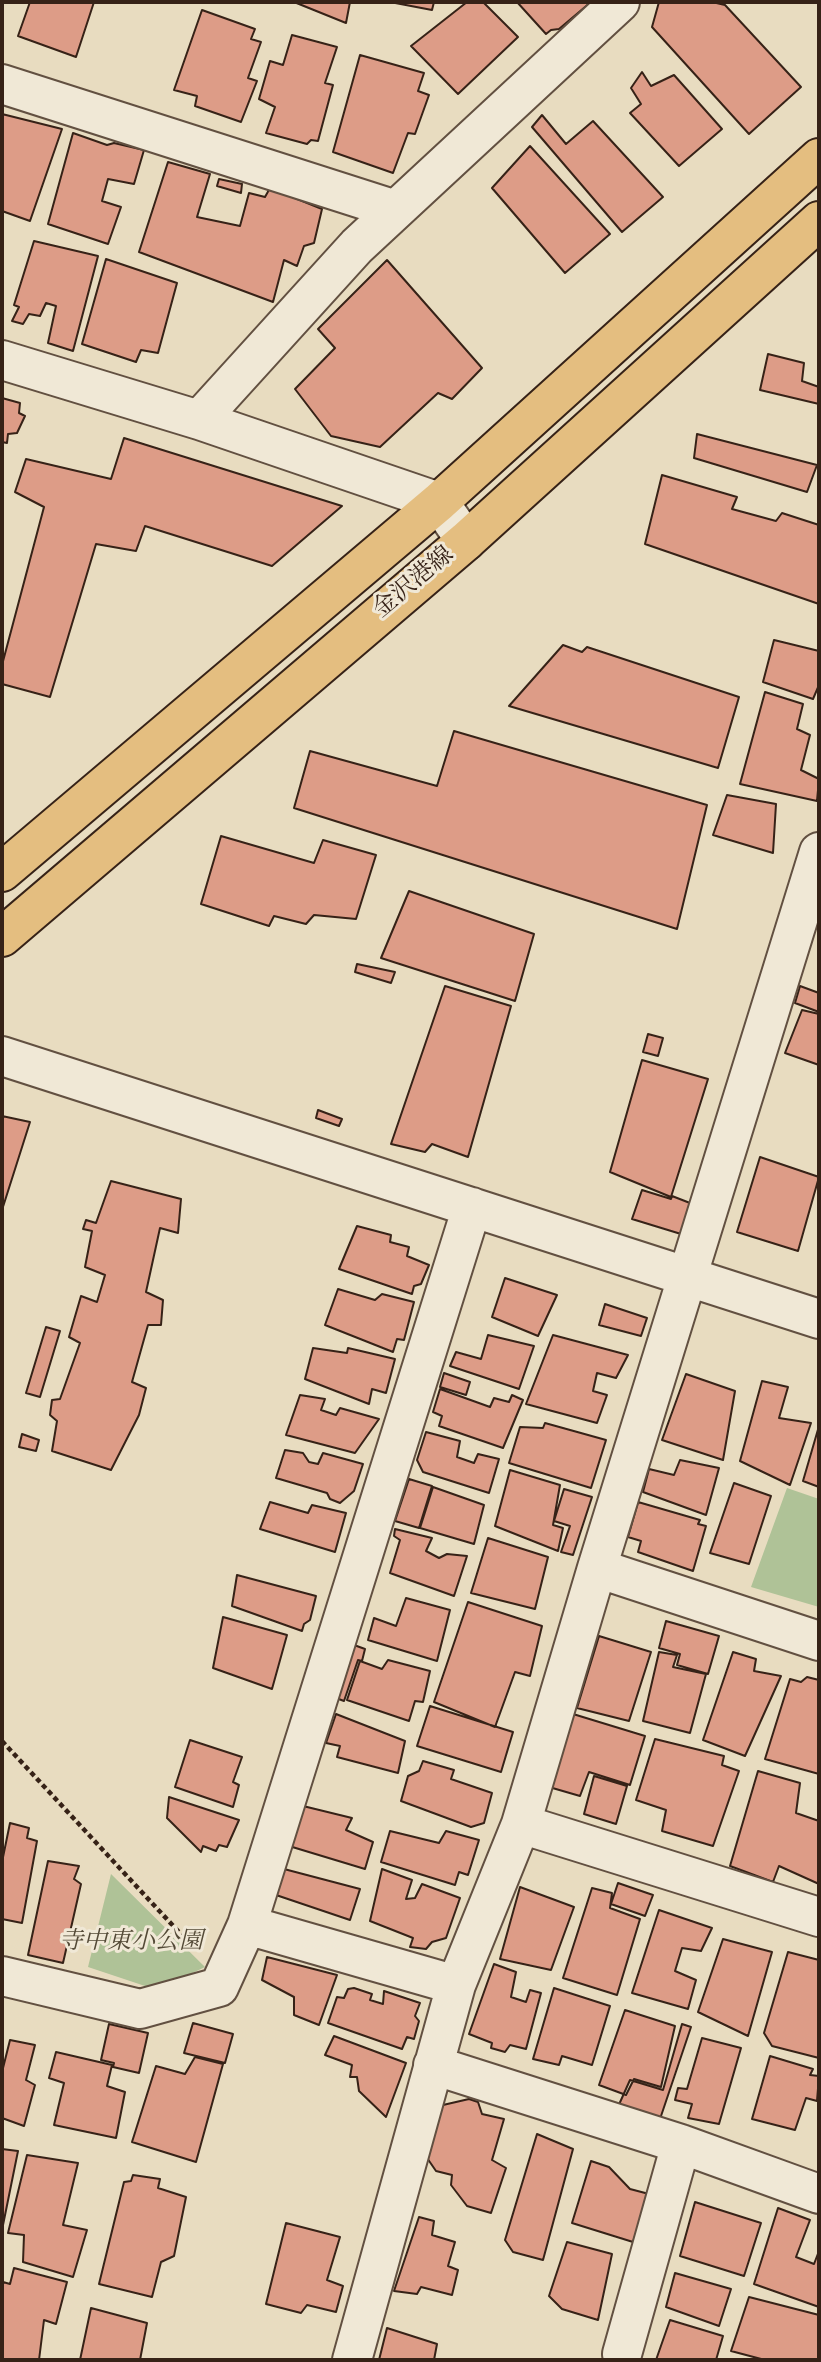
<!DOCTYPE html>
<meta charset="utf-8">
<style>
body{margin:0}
#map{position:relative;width:821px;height:2362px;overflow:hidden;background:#e8dcc0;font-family:"Sorts Mill Goudy",serif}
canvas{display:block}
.frame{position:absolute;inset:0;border:4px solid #362217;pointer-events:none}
</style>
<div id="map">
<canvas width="821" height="2362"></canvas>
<div class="frame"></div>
</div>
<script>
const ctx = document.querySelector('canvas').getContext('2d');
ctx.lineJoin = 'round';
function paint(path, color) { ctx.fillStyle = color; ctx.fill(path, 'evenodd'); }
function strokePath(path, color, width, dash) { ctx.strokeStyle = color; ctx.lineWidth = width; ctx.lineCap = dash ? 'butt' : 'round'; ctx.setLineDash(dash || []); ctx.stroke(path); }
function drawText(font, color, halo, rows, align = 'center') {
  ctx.font = font + ' "Sorts Mill Goudy","Noto Serif JP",serif'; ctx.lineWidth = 6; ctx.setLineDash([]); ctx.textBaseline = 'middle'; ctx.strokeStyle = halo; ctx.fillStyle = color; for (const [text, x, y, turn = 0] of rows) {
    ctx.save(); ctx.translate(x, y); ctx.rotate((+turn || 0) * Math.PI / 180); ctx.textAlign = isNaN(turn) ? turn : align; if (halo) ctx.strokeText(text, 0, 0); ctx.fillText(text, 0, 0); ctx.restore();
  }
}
paint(new Path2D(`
 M787,1488L819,1499V1607L751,1587Z
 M111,1874L205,1967L157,1990L88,1967Z`), '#afc297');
const building = new Path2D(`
 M30,2H94L76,57L18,36Z
 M294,2H350L346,23Z
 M390,2H434L432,10Z
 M467,2H483L518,37L458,94L411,46Z
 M517,2H591L559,29L551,30L546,34Z
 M659,2H712L725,5L801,87L749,134L652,27Z
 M202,10L255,29L251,39L261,42L248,78L257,81L241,122L195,106L197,96L174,90Z
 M292,35L337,47L325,83L333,85L318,141L311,140L307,144L266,133L275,107L259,99L270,61L283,65Z
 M360,55L424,73L418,91L429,95L415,134L408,133L393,173L333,152Z
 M642,72L651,86L674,75L722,129L679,166L630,113L641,104L631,88Z
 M2,114L62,129L30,221L2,211Z
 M542,115L566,144L593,121L663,197L622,232L532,127Z
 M73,133L107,145L114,143L144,150L134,184L108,179L102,201L121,207L108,244L48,224Z
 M530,146L610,234L565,273L492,188Z
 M168,162L210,174L197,217L240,226L249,193L265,197L270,188L322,209L314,243L304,246L297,266L284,260L273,302L139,252Z
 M219,179L242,184L241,193L217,186Z
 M34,241L98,256L73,351L48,343L56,306L46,303L40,316L29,314L23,324L12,321L19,307L14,305Z
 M106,259L177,283L158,353L141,350L136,362L82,344Z
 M387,260L482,368L452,399L438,393L380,447L331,436L295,389L335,348L318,329Z
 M768,354L804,363L802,381L819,387V404L760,390Z
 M2,398L20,403L19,413L25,416L17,433L8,434L7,443L2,442Z
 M697,434L817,465L807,492L694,458Z
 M124,438L342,506L272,566L145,526L136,551L96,544L50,697L2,684V665L44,507L15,492L26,459L111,479Z
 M662,475L737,497L732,509L776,521L782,513L819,525V604L645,544Z
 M774,640L819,651V685L813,699L763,682Z
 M563,645L582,652L587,647L739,697L718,768L509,706Z
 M765,692L803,704L797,729L810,735L801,770L819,779L817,801L740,784Z
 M454,731L707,805L677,929L294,808L310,751L437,786Z
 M727,795L776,804L773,853L713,835Z
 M221,836L314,863L323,840L376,855L356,919L314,915L306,924L274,916L269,926L201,904Z
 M409,891L534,934L515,1001L381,958Z
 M357,964L395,972L391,983L355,972Z
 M445,986L511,1006L468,1157L432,1144L425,1152L391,1144Z
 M800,986L819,993V1012L795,1003Z
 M802,1010L819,1014V1065L785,1053Z
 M648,1034L663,1038L658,1056L643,1052Z
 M642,1060L708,1079L671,1197L610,1172Z
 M318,1110L342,1119L339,1126L316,1118Z
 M2,1116L30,1122L2,1210Z
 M760,1157L819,1177L798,1251L737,1232Z
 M111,1181L181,1199L178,1233L160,1228L146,1292L163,1300L161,1325H148L132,1382L146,1388L139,1415L111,1470L52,1451L57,1421L50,1415L52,1400L60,1399L80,1343L69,1337L81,1296L97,1302L105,1275L85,1267L92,1231L83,1229L86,1220L96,1223Z
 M642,1190L671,1199L672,1196L690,1203L681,1234L632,1219Z
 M357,1226L391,1235L390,1242L409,1247L407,1256L429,1265L421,1284L414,1286L412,1294L339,1269Z
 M505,1278L557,1295L538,1336L492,1317Z
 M338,1289L375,1300L382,1294L414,1302L404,1340L397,1339L393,1352L325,1325Z
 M605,1304L647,1318L641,1336L599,1325Z
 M46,1327L60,1331L40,1397L26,1393Z
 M488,1335L534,1346L519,1389L450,1366L456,1352L481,1359Z
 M553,1335L628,1355L616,1378L597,1373L593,1391L607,1395L597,1423L526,1404Z
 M313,1348L347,1353L348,1348L395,1359L386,1393L372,1389L369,1404L305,1379Z
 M444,1373L470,1382L466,1395L440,1387Z
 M686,1374L735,1391L723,1460L662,1440Z
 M762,1381L788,1387L779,1418L811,1423L790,1485L740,1461Z
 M440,1389L490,1407L494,1398L509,1402L512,1395L523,1400L503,1448L439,1426L442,1416L433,1412Z
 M300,1395L325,1399L321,1410L336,1415L340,1408L379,1419L355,1453L286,1435Z
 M545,1423L606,1440L591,1488L509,1463L520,1427L543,1428Z
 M819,1426V1487L803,1481Z
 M426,1432L460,1441L457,1457L474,1463L478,1454L499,1459L489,1493L423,1472L417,1460Z
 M22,1434L39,1440L36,1451L19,1447Z
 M285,1450L303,1453L309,1462L318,1464L323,1453L363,1464L354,1491L340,1503L330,1499L327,1493L276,1478Z
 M680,1460L719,1468L706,1515L643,1492L649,1469L674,1475Z
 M510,1470L560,1485L553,1525L563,1528L558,1551L495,1526Z
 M409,1479L432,1486L419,1528L395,1521Z
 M734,1483L771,1496L749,1564L710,1553Z
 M433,1487L484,1505L474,1544L420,1528Z
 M564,1489L592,1497L573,1555L561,1552L570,1526L554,1521Z
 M270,1502L308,1513L312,1505L346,1513L335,1552L260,1529Z
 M638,1502L700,1520L698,1524L706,1526L693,1571L638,1552L641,1541L628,1537Z
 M395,1529L432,1538L426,1551L439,1558L447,1554L467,1556L454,1596L390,1573L400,1540L394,1536Z
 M488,1538L548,1557L535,1609L471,1593Z
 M237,1575L316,1596L310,1620L304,1624L302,1631L232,1606Z
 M406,1598L450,1610L437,1661L368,1640L374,1618L396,1626Z
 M468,1602L542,1626L530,1676L515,1672L495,1727L434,1702Z
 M223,1617L287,1635L272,1689L213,1668Z
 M666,1621L719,1636L708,1674L677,1665L680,1654L659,1648Z
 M599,1636L651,1652L629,1721L577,1708Z
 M354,1645L365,1649L362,1661L358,1660L344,1701L336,1698Z
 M659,1652L677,1655L673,1667L706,1674L690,1733L643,1721Z
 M733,1652L756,1659L754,1671L781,1676L745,1756L703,1740Z
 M388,1660L430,1671L423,1702L415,1701L409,1721L347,1700L360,1661L382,1669Z
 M807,1677L819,1680V1774L765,1759L790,1679L801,1682Z
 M430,1706L513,1732L501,1772L417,1746Z
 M336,1714L405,1741L398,1773L337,1757L340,1746L326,1743Z
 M573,1714L645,1736L630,1785L589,1772L580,1796L549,1787Z
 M655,1739L724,1756L722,1765L739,1771L713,1846L662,1831L666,1810L636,1800Z
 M190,1740L242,1757L233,1782L239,1785L233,1807L175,1787Z
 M423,1761L454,1770L451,1779L492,1793L484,1823L471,1827L401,1801L408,1776L419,1771Z
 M758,1771L800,1783L796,1813L819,1821V1884L779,1866L773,1882L730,1866Z
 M594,1776L627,1786L616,1824L584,1814Z
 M169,1797L239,1820L227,1847L219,1845L216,1851L203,1846L201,1852L167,1818Z
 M303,1806L352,1818L346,1830L373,1842L365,1869L289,1846Z
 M10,1823L29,1828L27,1838L37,1841L22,1923L2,1919V1862Z
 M390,1831L439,1843L446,1831L479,1840L468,1875L459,1872L455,1885L381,1862Z
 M48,1861L79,1866L74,1879L81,1884L63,1963L28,1955Z
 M284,1869L360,1889L350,1920L276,1895Z
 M382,1869L412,1880L406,1899L415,1898L422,1884L460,1898L446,1938L432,1942L426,1949L410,1947L413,1938L370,1921Z
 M618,1883L653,1895L645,1916L611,1904Z
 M520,1887L574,1907L551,1970L500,1959Z
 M592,1888L612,1893L610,1908L640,1919L617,1995L563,1978Z
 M659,1910L712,1928L701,1951L682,1948L675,1971L696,1980L688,2009L632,1993Z
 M723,1939L772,1952L748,2036L698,2012Z
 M788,1952L819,1960V2058L772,2046L764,2033Z
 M267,1957L337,1975L319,2025L294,2015V1997L262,1980Z
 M494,1964L516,1972L511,1997L526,2002L530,1990L541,1993L526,2049L510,2045L505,2052L491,2048L492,2043L469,2034Z
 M354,1988L372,1994L370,2000L383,2004L384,1991L420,2003L415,2016L419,2021L414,2039L407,2037L402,2049L328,2023L337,1997L344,1998L348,1989Z
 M554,1988L610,2006L592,2065L562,2056L559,2065L533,2059Z
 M625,2010L675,2026L661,2087L634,2079L626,2095L599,2085Z
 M193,2023L233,2034L225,2063L184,2053Z
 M109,2024L148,2033L139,2073L113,2067L114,2063L101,2060Z
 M682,2024L691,2027L659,2122L617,2109L630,2080L663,2090Z
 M334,2036L406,2063L386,2117L359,2091L357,2077H350L352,2065L325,2055Z
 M702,2038L741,2048L719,2124L688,2118L692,2104L675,2100L678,2088L687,2089Z
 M10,2040L35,2045L26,2080L35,2085L24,2126L2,2118V2072Z
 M56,2052L112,2065L107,2086L125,2092L116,2138L54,2125L64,2083L49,2078Z
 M770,2056L813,2069L810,2075L819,2076L817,2101L806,2098L795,2130L752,2119Z
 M195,2057L223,2064L196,2162L132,2142L156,2066L185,2074Z
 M469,2099L478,2102L482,2114L504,2119L492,2160L506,2168L491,2213L467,2206L451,2185L452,2175L436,2171L425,2155L443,2105Z
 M537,2134L573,2149L543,2260L513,2252L505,2240Z
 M2,2149L18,2151L2,2230Z
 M27,2155L78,2163L63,2225L87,2230L73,2277L23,2262L24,2235L8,2233Z
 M591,2161L609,2167L630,2189L649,2194L633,2242L572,2223Z
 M133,2175L160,2179L158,2188L186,2197L174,2256L161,2262L152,2297L99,2284L124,2182L131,2181Z
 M695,2202L761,2223L744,2276L680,2256Z
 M778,2208L810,2220L796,2257L814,2264L819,2251V2307L754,2284Z
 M419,2217L434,2221L432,2235L455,2242L448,2266L458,2270L452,2295L421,2287L417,2294L394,2291Z
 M286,2223L340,2237L327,2280L343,2286L336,2312L307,2305L301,2313L266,2304Z
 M567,2242L612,2254L598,2320L562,2309L549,2296Z
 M14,2268L67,2282L56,2324L44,2320L39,2360H2V2285L3,2282L10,2284Z
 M675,2273L731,2289L719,2326L666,2307Z
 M749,2297L819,2315V2360H765L731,2351Z
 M91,2308L147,2323L140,2360H80Z
 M670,2320L723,2336L716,2360H656Z
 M387,2328L437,2344L434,2360H379Z`);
paint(building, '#dd9c87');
strokePath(building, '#362217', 2);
const minor = new Path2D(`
 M2,84L396,210
 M2,360L199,420L439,502L466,541
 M199,420L357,246L620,2
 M2,1056L819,1319
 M597,1568L819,1641
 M521,1824L819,1917
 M247,1925L472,1207
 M2,1976L140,2009L219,1987L247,1925L456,1985
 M433,2065L681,2144L819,2194
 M622,2354L681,2144
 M352,2360L456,1985L521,1824L597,1568L819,852`);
const primary = new Path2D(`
 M2,872L439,502L819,158
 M2,937L466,541L819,221`);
strokePath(minor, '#625041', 42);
strokePath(primary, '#362217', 42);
strokePath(new Path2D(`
 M2,1741L189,1943`), '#362217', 4.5, [5, 3.5]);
strokePath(minor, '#f0e8d6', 38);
strokePath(primary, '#e4be80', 38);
drawText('24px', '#362217', '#f0e8d6', [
 ["金沢港線",415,584,-40]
]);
drawText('italic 24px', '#544a37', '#f0e8d6', [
 ["寺中東小公園",131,1944]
]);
</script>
